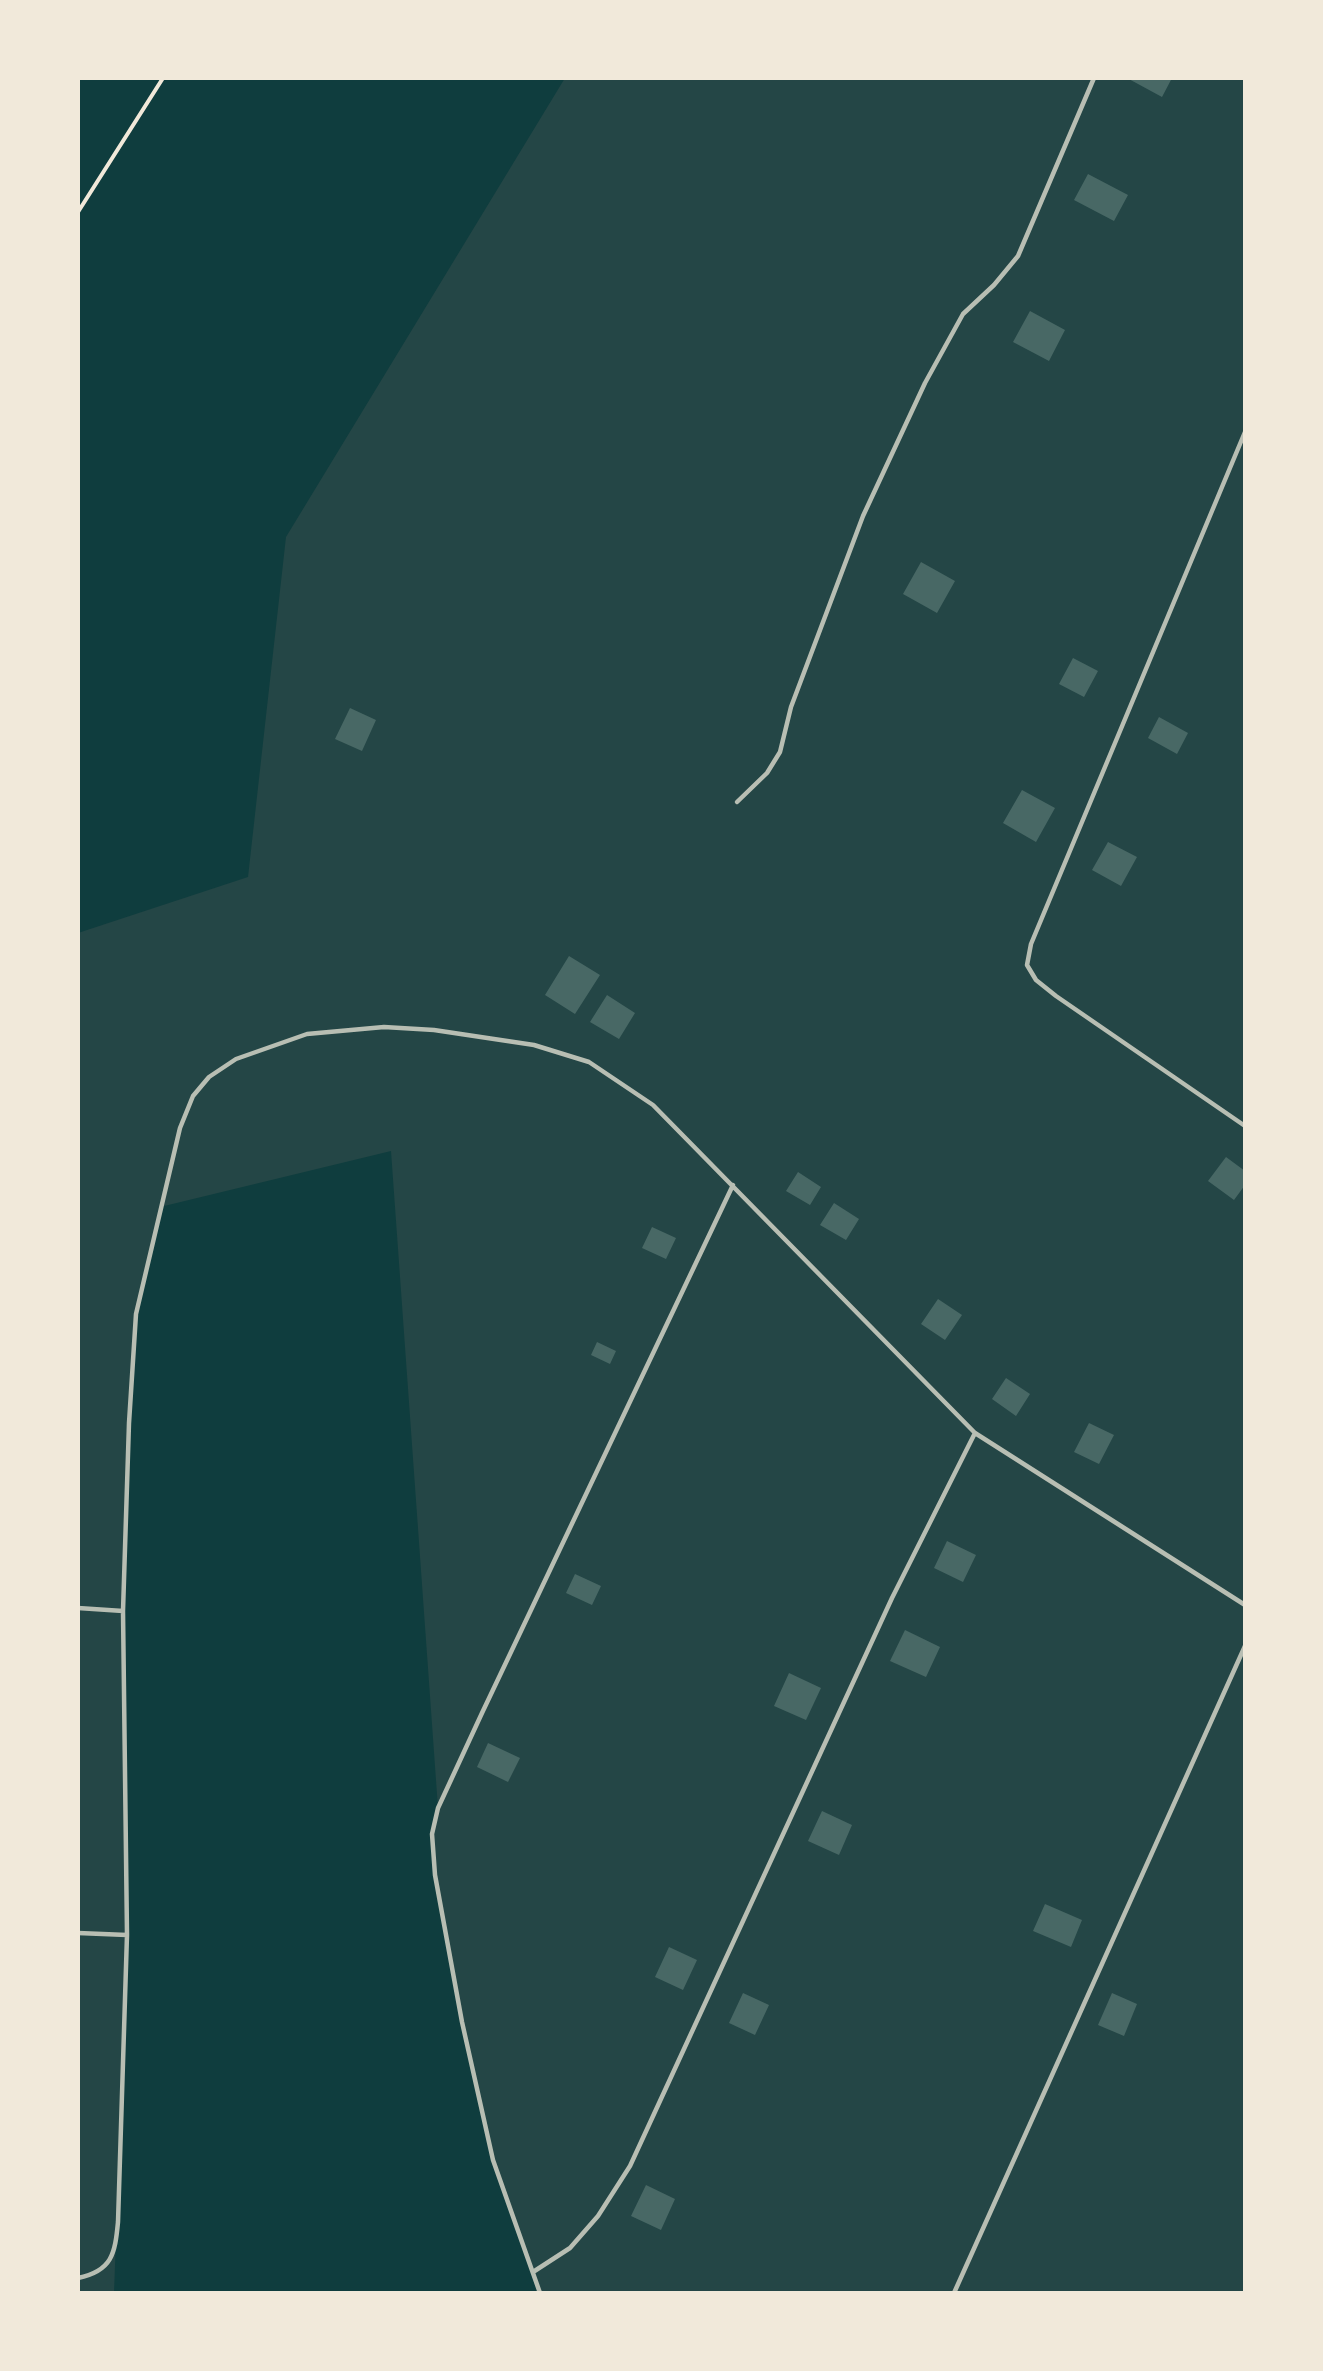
<!DOCTYPE html>
<style>
body{margin:0}
#map{position:relative;width:1323px;height:2371px;overflow:hidden;background:#0f3d3e;font-family:"Open Sans",sans-serif}
canvas{display:block}
.frame{position:absolute;inset:0;border:80px solid #f1e9da;pointer-events:none}
</style>
<div id="map">
<canvas width="1323" height="2371"></canvas>
<div class="frame"></div>
</div>
<script>
const ctx = document.querySelector('canvas').getContext('2d');
ctx.lineJoin = 'round';
function paint(path, color) { ctx.fillStyle = color; ctx.fill(path, 'evenodd'); }
function strokePath(path, color, width, dash) { ctx.strokeStyle = color; ctx.lineWidth = width; ctx.lineCap = dash ? 'butt' : 'round'; ctx.setLineDash(dash || []); ctx.stroke(path); }
paint(new Path2D(`
 M565,78H1245V2293H540L493,2160L462,2022L435,1875L432,1834L438,1808L391,1151L160,1207L136,1314L129,1423L123,1611L127,1935L114,2293H78V933L248,877L286,537Z`), '#244646');
paint(new Path2D(`
 M1127,78H1172L1162,97Z
 M1088,174L1128,195L1114,221L1074,200Z
 M1030,311L1065,330L1049,361L1013,342Z
 M921,562L955,581L937,613L903,594Z
 M1073,658L1098,671L1084,697L1059,684Z
 M350,708L376,720L362,751L335,739Z
 M1159,717L1188,733L1177,754L1148,738Z
 M1022,790L1055,808L1036,842L1003,823Z
 M1108,842L1137,857L1121,886L1092,870Z
 M569,956L600,975L575,1014L545,995Z
 M607,995L635,1013L619,1039L590,1022Z
 M1226,1157L1245,1171V1185L1234,1200L1208,1181Z
 M798,1172L821,1187L810,1205L786,1191Z
 M834,1203L859,1219L846,1240L820,1225Z
 M652,1227L676,1238L666,1259L642,1248Z
 M938,1299L962,1315L945,1340L921,1324Z
 M597,1342L616,1351L610,1364L591,1355Z
 M1006,1378L1030,1394L1016,1416L992,1399Z
 M1089,1423L1114,1435L1099,1464L1074,1452Z
 M947,1541L976,1555L963,1582L934,1568Z
 M575,1574L601,1586L592,1605L566,1593Z
 M905,1630L940,1647L926,1677L890,1661Z
 M789,1673L821,1688L806,1720L774,1706Z
 M488,1743L520,1758L508,1782L477,1767Z
 M822,1811L852,1825L839,1855L808,1841Z
 M1045,1904L1082,1920L1071,1947L1033,1931Z
 M669,1947L697,1960L683,1990L655,1977Z
 M743,1993L769,2005L755,2035L729,2023Z
 M1112,1993L1137,2004L1124,2036L1098,2025Z
 M646,2185L675,2199L661,2230L631,2216Z`), '#486865');
strokePath(new Path2D(`
 M78,212L163,78`), '#f1e9da', 4);
strokePath(new Path2D(`
 M1245,432L1031,944L1027,965L1036,980L1056,996L1245,1126
 M737,802L767,773L780,752L791,707L863,516L925,383L963,314L994,285L1018,256L1094,78
 M78,1608L123,1611
 M78,1933L127,1935
 M533,2272L570,2248L598,2216L630,2166L892,1598L975,1433
 M78,2278C112,2271 115,2254 118,2222L127,1935L123,1611L129,1423L136,1314L180,1128L193,1096L209,1077L236,1059L307,1034L384,1027L434,1030L534,1045L589,1062L653,1105L975,1433L1245,1605
 M540,2293L493,2160L462,2022L435,1875L432,1834L438,1808L482,1713L733,1185
 M954,2293L1245,1646`), '#b8beb3', 4.5);
</script>
